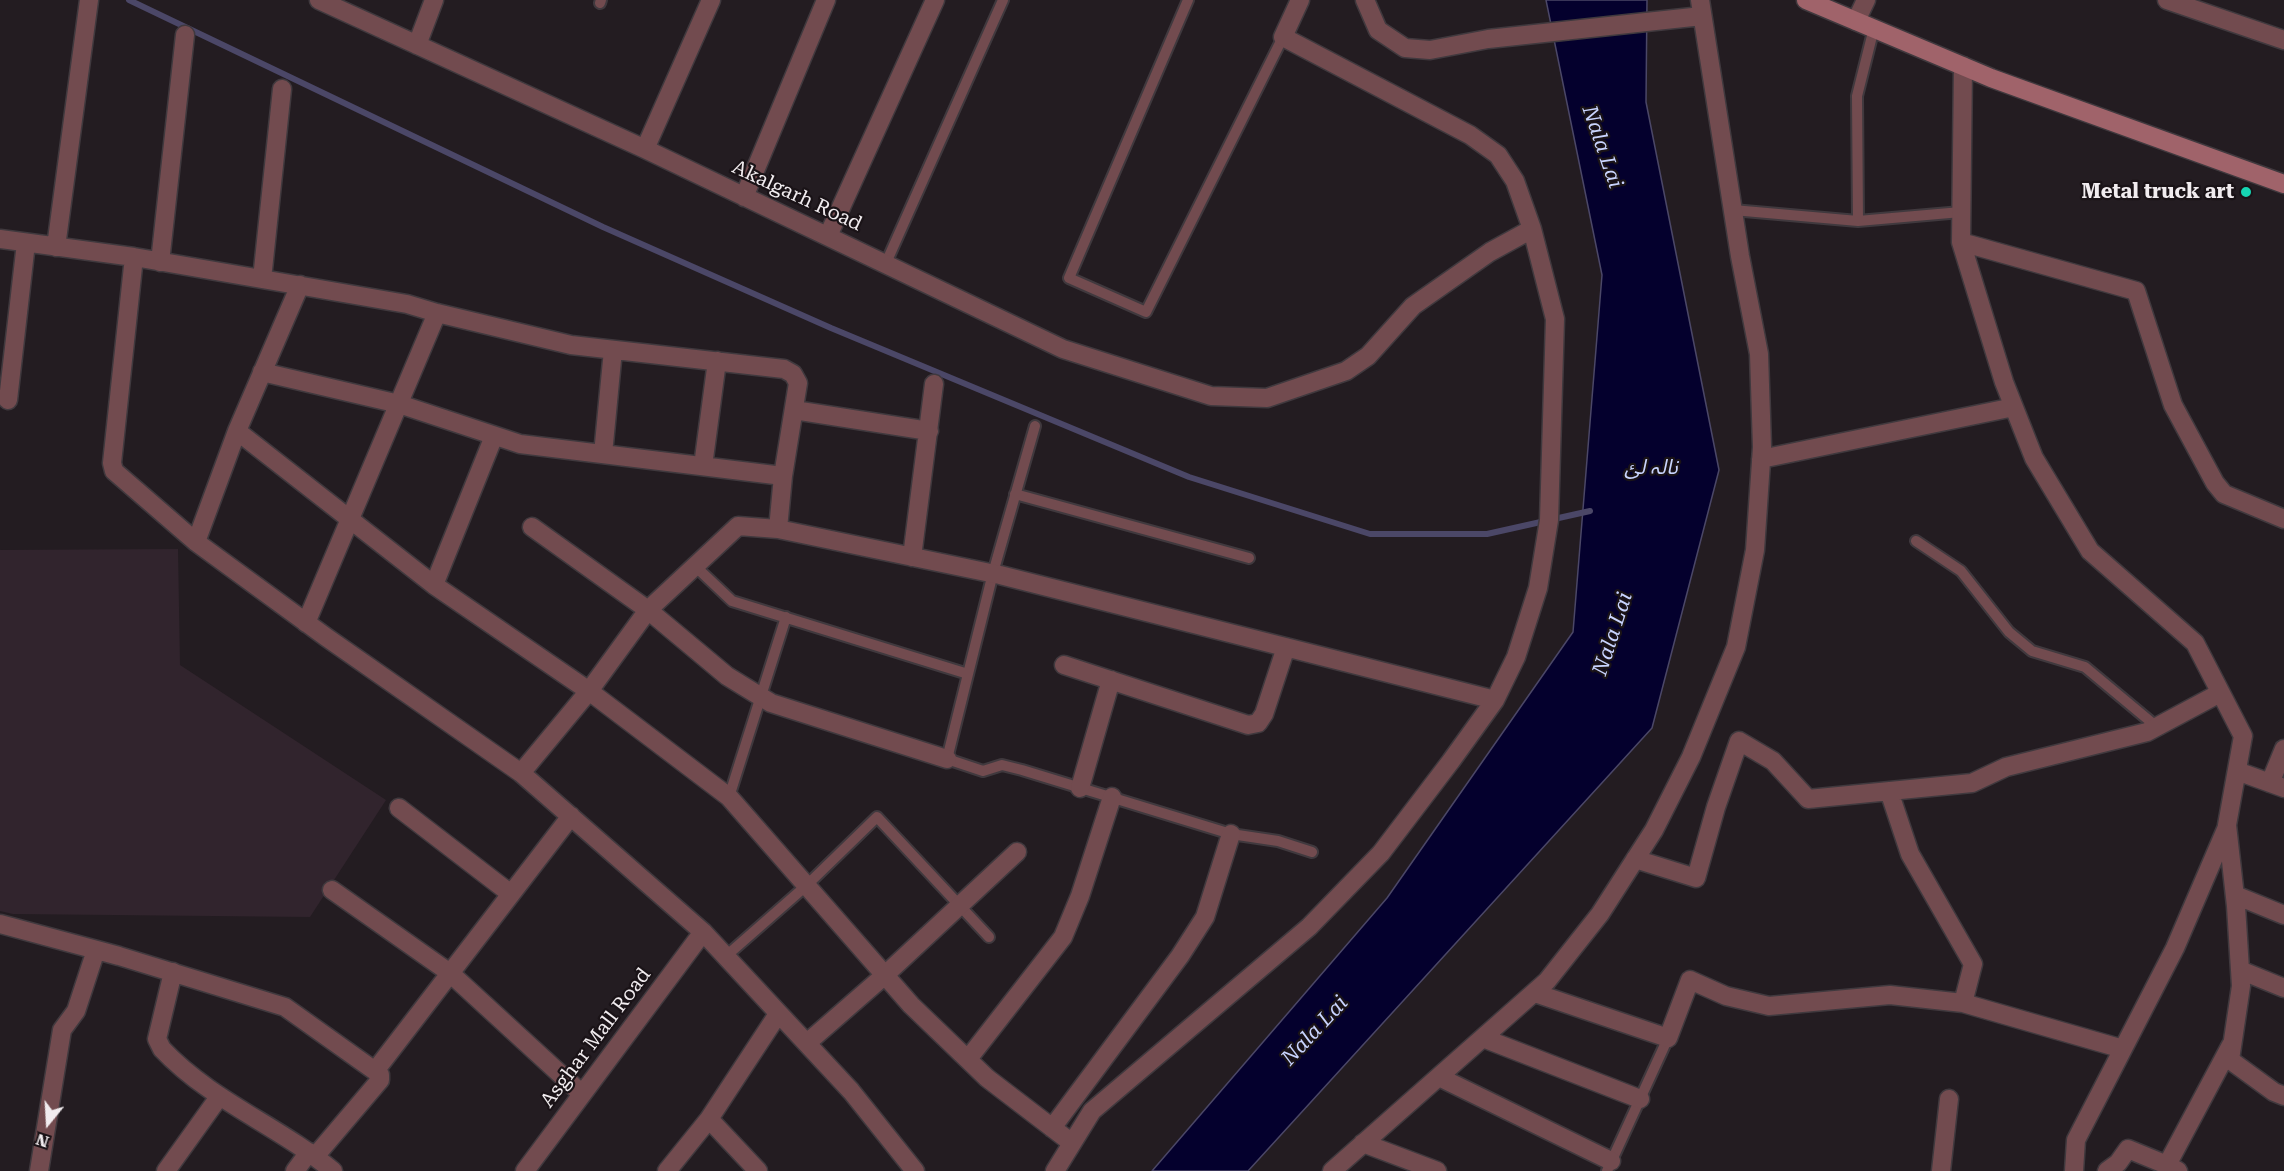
<!DOCTYPE html>
<meta charset="utf-8">
<style>
body{margin:0}
#map{position:relative;width:2284px;height:1171px;overflow:hidden;background:#231c21;font-family:"Roboto Serif",serif}
canvas{display:block}
.north{position:absolute;left:18px;top:1093px;width:60px;height:60px;-webkit-text-stroke:4px #1a1317;paint-order:stroke;rotate:198deg;font-size:16px;font-weight:700;line-height:24px;text-align:center;color:#f1ecef}
.north::after{content:'';display:block;margin:auto;width:21px;height:27px;background:#f1ecef;clip-path:polygon(50% 0,100% 100%,50% 72%,0 100%)}
</style>
<div id="map">
<canvas width="2284" height="1171"></canvas>
<div class="north">N</div>
</div>
<script>
const ctx = document.querySelector('canvas').getContext('2d');
ctx.lineJoin = 'round';
function paint(path, color) { ctx.fillStyle = color; ctx.fill(path, 'evenodd'); }
function strokePath(path, color, width, dash) { ctx.strokeStyle = color; ctx.lineWidth = width; ctx.lineCap = dash ? 'butt' : 'round'; ctx.setLineDash(dash || []); ctx.stroke(path); }
function drawText(font, color, halo, rows, align = 'center') {
  ctx.font = font + ' "Roboto Serif","Noto Sans Arabic",serif'; ctx.lineWidth = 4.5; ctx.setLineDash([]); ctx.textBaseline = 'middle'; ctx.strokeStyle = halo; ctx.fillStyle = color; for (const [text, x, y, turn = 0] of rows) {
    ctx.save(); ctx.translate(x, y); ctx.rotate((+turn || 0) * Math.PI / 180); ctx.textAlign = isNaN(turn) ? turn : align; if (halo) ctx.strokeText(text, 0, 0); ctx.fillText(text, 0, 0); ctx.restore();
  }
}
paint(new Path2D(`
 M178,549L180,665L386,800L310,917L13,914L0,911V550Z`), '#31242d');
const water = new Path2D(`
 M1546,0H1647L1646,102L1719,470L1652,728L1248,1171H1152L1387,898L1573,632L1602,275Z`);
paint(water, '#04002d');
strokePath(water, '#4b4767', 1.5);
strokePath(new Path2D(`
 M129,0L603,227L831,328L1189,477L1370,534H1487L1590,511`), '#4b4767', 6);
const lane = new Path2D(`
 M1188,0L1069,278L1146,312L1283,37
 M600,3L601,0
 M1733,210L1858,221L1961,212
 M1858,221L1857,96L1874,28
 M886,263L1003,0
 M1035,426L993,573L947,759L983,771L1002,765L1022,770L1231,834L1278,841L1312,852
 M1015,494L1249,558
 M1916,541L1961,571L2009,632L2032,651L2085,667L2157,727
 M695,566L732,601L968,674
 M729,797L786,617
 M725,957L807,885L877,817L989,937
 M1607,1171L1668,1038`);
const street = new Path2D(`
 M319,0L645,149L1063,349L1211,396L1267,398L1346,371L1368,356L1413,306L1490,252L1532,229
 M1365,0L1378,30L1405,48L1430,50L1488,39L1702,16
 M2167,0L2284,40
 M1856,21L1866,0
 M417,45L434,0
 M1963,66L1961,242L2136,291L2173,405L2215,483L2224,494L2284,519
 M645,149L711,0
 M744,197L826,0
 M828,236L935,0
 M0,239L134,257L407,304L437,313L571,345L784,369L793,374L798,383L783,476L778,529
 M1961,242L2004,382L2034,458L2090,551L2195,643L2243,736L2227,825L2236,906L2241,986L2230,1060L2274,1092L2284,1096
 M56,247L89,0
 M134,257L112,463L114,471L196,542L326,637L521,773L703,932L851,1091L915,1171
 M160,262L185,35
 M262,279L282,89
 M262,372L399,404L520,444L783,476
 M8,400L26,243
 M794,410L929,431
 M237,431L434,585L589,691L729,797L911,1005L987,1078L1072,1143
 M603,454L613,350
 M1761,459L2014,407
 M703,466L717,361
 M532,527L648,610L727,676L771,703L947,759
 M196,542L237,431L300,285
 M912,557L934,384
 M434,585L494,436
 M306,623L437,313
 M1064,665L1248,725L1258,723L1264,714L1286,647
 M2237,771L2284,788
 M521,773L589,691L648,610L738,526L778,529L1000,575L1495,700
 M2270,783L2284,749
 M1080,788L1111,680
 M1889,791L1910,854L1973,964L1963,1003L2123,1049
 M399,808L511,894
 M1635,859L1696,878L1716,807L1739,741L1773,761L1808,799L1972,783L2006,767L2147,732L2220,693
 M332,890L450,973L582,1094
 M2235,895L2284,915
 M0,924L119,956L285,1007L375,1071L380,1075V1080L318,1153L317,1157
 M2240,970L2284,988
 M173,972L157,1039L162,1049C211,1101 279,1126 333,1171
 M1535,993L1668,1038L1690,980L1726,996L1769,1006L1890,995L1963,1003
 M1483,1038L1640,1099
 M807,1043L885,975L1017,852
 M968,1059L1063,937L1080,896L1112,797
 M375,1071L571,816
 M1439,1077L1611,1161
 M709,1119L758,1171
 M1052,1128L1180,956L1205,917L1231,834
 M1363,1143L1437,1171
 M39,1171L62,1030L76,1011L96,950
 M166,1171L219,1097
 M295,1171L309,1152
 M525,1171L703,932
 M667,1171L709,1119L778,1014
 M1055,1171L1092,1111L1309,927L1381,853L1451,761L1495,700L1516,657L1538,588L1549,520L1555,319L1532,229L1515,181L1498,155L1470,135L1283,37L1300,0
 M1332,1171L1547,981L1600,914L1654,830L1691,757L1736,647L1755,550L1762,447L1759,354L1740,256L1700,0
 M1941,1171L1949,1099
 M2074,1171L2076,1140L2175,948L2227,827
 M2107,1171L2118,1163L2128,1149L2167,1165
 M2178,1171L2167,1165L2231,1045`);
const secondary = new Path2D(`
 M1806,0L1991,78L2284,184`);
strokePath(lane, '#40393e', 14);
strokePath(street, '#40393e', 21);
strokePath(secondary, '#40393e', 21);
strokePath(lane, '#724b4f', 10);
strokePath(street, '#724b4f', 18);
strokePath(secondary, '#a0636a', 18);
for (const [x, y, r, color] of [
 [2246,192,6,"#16d5b3"]
]) { const dot = new Path2D(); dot.arc(x, y, r, 0, 2 * Math.PI); ctx.fillStyle = color; ctx.fill(dot); strokePath(dot, '#1a1317', 2); }
drawText('bold 20px', '#f1ecef', '#1a1317', [
 ["Metal truck art",2234,192]
], 'right');
drawText('20px', '#f1ecef', '#1a1317', [
 ["Akalgarh Road",797,196,25],
 ["Asghar Mall Road",596,1038,-53]
]);
drawText('italic 21px', '#c9d4fe', '#1a1317', [
 ["Nala Lai",1602,147,71],
 ["نالہ لئ",1651,468],
 ["Nala Lai",1613,634,-72],
 ["Nala Lai",1315,1031,-47]
]);
</script>
